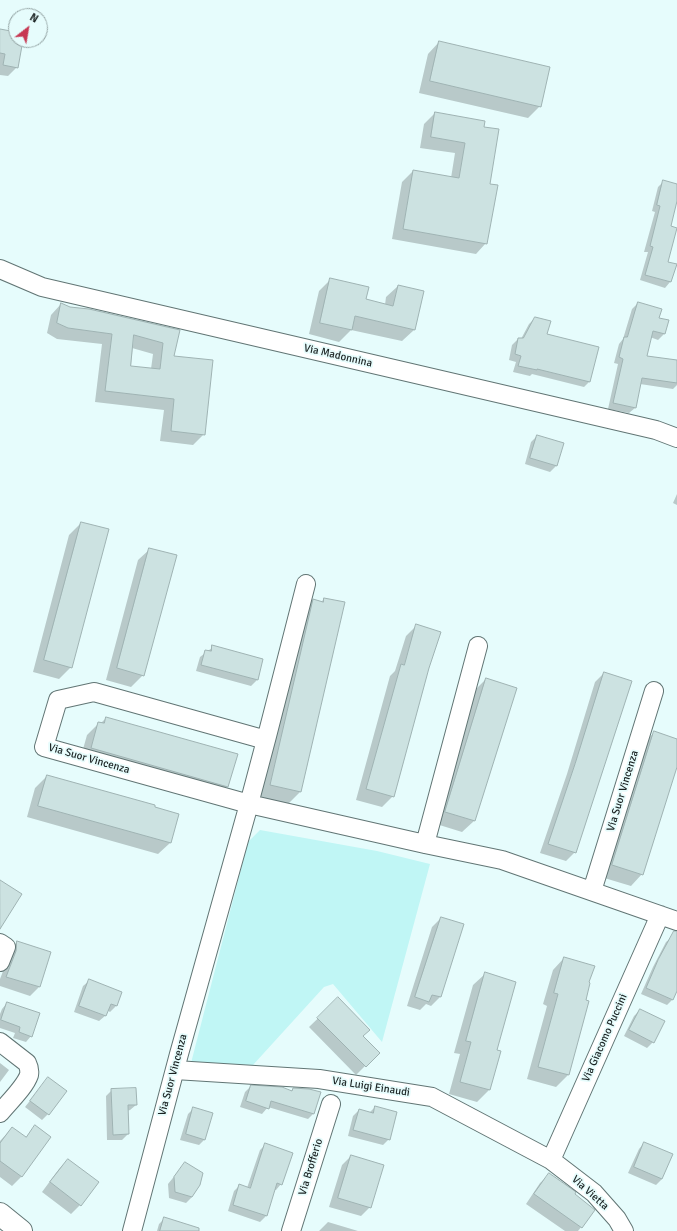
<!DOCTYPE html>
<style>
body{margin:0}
#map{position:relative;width:677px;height:1231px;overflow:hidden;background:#e6fcfc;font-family:Signika,sans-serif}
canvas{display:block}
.north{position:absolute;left:8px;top:8px;width:40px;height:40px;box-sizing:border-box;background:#e6fcfc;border:1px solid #95a5a5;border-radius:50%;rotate:31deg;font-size:11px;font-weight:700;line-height:16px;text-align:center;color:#1b2323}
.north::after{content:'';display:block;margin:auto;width:14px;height:18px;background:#c73752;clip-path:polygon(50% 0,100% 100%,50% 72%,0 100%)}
</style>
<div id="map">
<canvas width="677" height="1231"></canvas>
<div class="north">N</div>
</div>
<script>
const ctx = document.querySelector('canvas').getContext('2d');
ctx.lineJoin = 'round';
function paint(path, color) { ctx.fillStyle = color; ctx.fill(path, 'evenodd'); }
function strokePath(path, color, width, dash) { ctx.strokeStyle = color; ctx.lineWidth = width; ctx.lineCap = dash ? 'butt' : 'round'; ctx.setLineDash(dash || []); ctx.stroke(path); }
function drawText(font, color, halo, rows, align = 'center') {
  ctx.font = font + ' Signika,sans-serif'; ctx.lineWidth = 3.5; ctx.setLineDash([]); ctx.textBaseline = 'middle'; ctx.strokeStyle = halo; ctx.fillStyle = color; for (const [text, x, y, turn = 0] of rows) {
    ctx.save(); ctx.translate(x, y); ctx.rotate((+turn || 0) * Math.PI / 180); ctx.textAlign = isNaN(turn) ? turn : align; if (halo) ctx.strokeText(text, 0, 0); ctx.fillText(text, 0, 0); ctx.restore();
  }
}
paint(new Path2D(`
 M260,830L377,851L430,864L382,1042L333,984L324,987L253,1065L191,1063L248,842Z`), '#c0f6f5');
paint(new Path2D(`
 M0,30L16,33V40H22L17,67L8,76L0,75Z
 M439,42L540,106L528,118L419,93L428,54Z
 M435,113L483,128L489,185L486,243L476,254L392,239L402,182L413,171L451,178L455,153L420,148L424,124Z
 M664,181L677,185V197L670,227L666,262L676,265L670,282L665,288L640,280L648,252H644L655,212L652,211L658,187Z
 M331,279L365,300L385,305L386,297L398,286L414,330L402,341L351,330L339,342L309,334L319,291Z
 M638,303L658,318L668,321L664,334L658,340L650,337L645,356L677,361V385L673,389L640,384L635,408L629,413L608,409L618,364L614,363L619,344L623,339L632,309Z
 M61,304L70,308L179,331L173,357L204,434L193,445L160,441L164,410L95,402L102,344L57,339L47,333L51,315ZM132,348L153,354L151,369L130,367Z
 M535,318L546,335L589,382L584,387L532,374L530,376L513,372L516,362L509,360L512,345L518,339H521L529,324Z
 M537,436L556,466L550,472L525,464L531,442Z
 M677,494V505L673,503Z
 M81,523L71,667L59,679L33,672L69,535Z
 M150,549L143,675L131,687L106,680L138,560Z
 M324,599L300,792L288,804L258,796L301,612L313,600L321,602Z
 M416,626L428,668L393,796L382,807L356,800L390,676L395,671L406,636Z
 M213,647L262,659L257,680L251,686L196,671L200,657Z
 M604,673L575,852L566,861L540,853L567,774L595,682Z
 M486,679L474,821L462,832L433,823L474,691Z
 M106,718L227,786L216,798L80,760L87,735L99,723H101Z
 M654,733L677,740V763L642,874L631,886L601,877L642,744Z
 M47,776L170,843L158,854L27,817L35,788Z
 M441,918L463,925L440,997L431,1006L426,1004L420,1010L407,1006L432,927Z
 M672,937L677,939V989L673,999L667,1005L641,994L653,967L666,942Z
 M17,942L49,953L39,987L30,996L0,986V979L7,961L8,951Z
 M564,958L588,983L584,1001L588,1002L568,1075L556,1087L527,1079L547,1006L543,1004L553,970Z
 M485,974L496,1051L500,1052L489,1090L477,1102L449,1094L460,1054L454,1053L473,985Z
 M89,981L121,992L116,1006L110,1012L107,1010L105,1016L99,1021L74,1012L83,986Z
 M338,999L362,1036L378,1053L356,1075L309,1027Z
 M7,1003L31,1036L26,1042L13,1038L15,1033L0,1028V1014L2,1009Z
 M640,1010L653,1042L647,1048L624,1036L634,1016Z
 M0,1063L9,1070L0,1082Z
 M48,1078V1114L42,1120L25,1107Z
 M251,1086L291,1091L293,1089L314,1113L308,1119L268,1107L262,1114L240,1107L245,1092Z
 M112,1090L136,1105L130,1110L127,1111L128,1134L122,1140H107L106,1096Z
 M375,1107L389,1139L383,1145L348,1136L353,1116L359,1110L369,1113Z
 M194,1108L205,1139L199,1145L180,1140L188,1114Z
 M35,1127L50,1138L21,1177L12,1186L0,1177V1141L12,1128L25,1138Z
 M644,1143L662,1179L656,1185L628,1173L639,1149Z
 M265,1145L281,1184L276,1190H274L266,1216L260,1222L228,1211L234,1191L240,1185L247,1188L260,1150Z
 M351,1156L370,1207L361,1216L329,1207L342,1165Z
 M68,1160L97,1182L80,1205L71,1214L42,1192L59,1169Z
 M185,1163L192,1197L186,1203L169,1198L168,1184Z
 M549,1175L594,1211L578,1231H565L526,1204L540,1183Z
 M165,1218L184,1231H157L159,1224Z
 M328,1222L358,1231H319Z`), '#0003');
const building = new Path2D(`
 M0,29L16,32V40H23L18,68L3,65L5,54L0,53Z
 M439,41L550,67L541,107L430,81Z
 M435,112L485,121L484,127L499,129L490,184L498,185L487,244L403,229L413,170L459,178L465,143L431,137Z
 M663,180L677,184V201L671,226L677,228L668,262L677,264L671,282L645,275L653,247L650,246L660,206L657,205Z
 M330,278L369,287L366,299L393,306L398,285L424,291L415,330L355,316L352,330L320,323Z
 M638,302L662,309L659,318L669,320L665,334L653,331L647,356L677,360V383L642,378L636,408L613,403L623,359L619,357L624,337H627Z
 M61,303L70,307L89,309L180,330L174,356L213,360L205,435L171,431L174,399L105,391L112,334L68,328L57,323ZM134,335L163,343L160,369L131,366Z
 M535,317L551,321L547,334L599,347L590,382L537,369V370L518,366L521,356L515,354L518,338H523Z
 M537,435L564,443L557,466L530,458Z
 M81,522L109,529L72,668L44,660Z
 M149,548L177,555L144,676L117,668Z
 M324,598L345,602L301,792L270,785L313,599L323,602Z
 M416,624L441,632L429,668L394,797L366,789L401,664L404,665Z
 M212,645L263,659L258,680L201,665L205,650L211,651Z
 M604,672L632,681L576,853L548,844L575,764Z
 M486,678L517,688L475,821L445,812Z
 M106,717L238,754L228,787L91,748L98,722L104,723Z
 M654,731L677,739V767L643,875L612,865Z
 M47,775L155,805V807L179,814L171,843L38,806Z
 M0,880L22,894L0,929Z
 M441,917L464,924L441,997L432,995L429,1002L415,997Z
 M674,931H677V991L673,1000L646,988L658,960Z
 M17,941L51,952L40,987L6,977L16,951Z
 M564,957L595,966L589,982L590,983L586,1000L589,1001L569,1075L538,1067L558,994L554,993Z
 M485,972L516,982L497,1050L501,1051L490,1090L460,1082L471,1042L466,1041Z
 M89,979L122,992L117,1006L111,1004L106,1016L79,1006Z
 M338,997L370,1030L363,1036L380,1053L366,1067L317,1018Z
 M7,1002L40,1013L32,1037L19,1032L20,1027L1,1020Z
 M640,1009L665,1021L654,1043L629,1030Z
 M48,1077L67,1091L49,1115L30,1101Z
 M251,1085L282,1087L292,1091L293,1088L309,1089L321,1092L314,1114L271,1101L269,1109L246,1101Z
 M136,1088L137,1105H128L129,1134L113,1135L111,1089Z
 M375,1106L397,1112L390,1140L353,1130L359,1109L373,1113Z
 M193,1107L213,1113L205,1140L186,1134Z
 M35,1125L51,1137L22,1177L0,1161V1143L12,1127L26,1137Z
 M644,1142L673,1154L662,1179L634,1167Z
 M265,1143L293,1153L282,1185L277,1183L267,1216L233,1205L239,1184L250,1188Z
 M351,1155L384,1165L371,1208L338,1198Z
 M68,1159L99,1182L81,1206L50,1182Z
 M185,1162L203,1173L200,1185L192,1197L175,1192L174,1177Z
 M549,1173L576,1192L575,1194L595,1210L582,1228L534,1194Z
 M164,1217L199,1228V1231H160Z`);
paint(building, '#cce2e1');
strokePath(building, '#9fb3b3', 1);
const minor = new Path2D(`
 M0,269L42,287L656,430L677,438
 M94,692L266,740L249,804L44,747L58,700Z
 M266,740L306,584
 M425,844L478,646
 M592,891L654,691
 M0,943L6,947L0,962
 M0,1042L27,1063C29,1067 30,1070 29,1075C25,1087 8,1103 0,1113
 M175,1070L319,1079L432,1097L551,1160L594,1193L617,1219L624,1231
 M551,1160L660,915
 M132,1231L179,1054L249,804L425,844L502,860L677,921
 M291,1231L331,1104`);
const tertiary = new Path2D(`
 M0,1214L21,1231`);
strokePath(minor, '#617574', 20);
strokePath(tertiary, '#617574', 24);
strokePath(minor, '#fff', 18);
strokePath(tertiary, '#fff', 22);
drawText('11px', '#1b2323', '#e6fcfc', [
 ["Via Madonnina",338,356,13],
 ["Via Suor Vincenza",89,759,16],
 ["Via Suor Vincenza",623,791,-73],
 ["Via Giacomo Puccini",605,1038,-66],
 ["Via Suor Vincenza",173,1075,-75],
 ["Via Luigi Einaudi",371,1087,9],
 ["Via Brofferio",311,1167,-73],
 ["Via Vietta",590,1193,42]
]);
</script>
